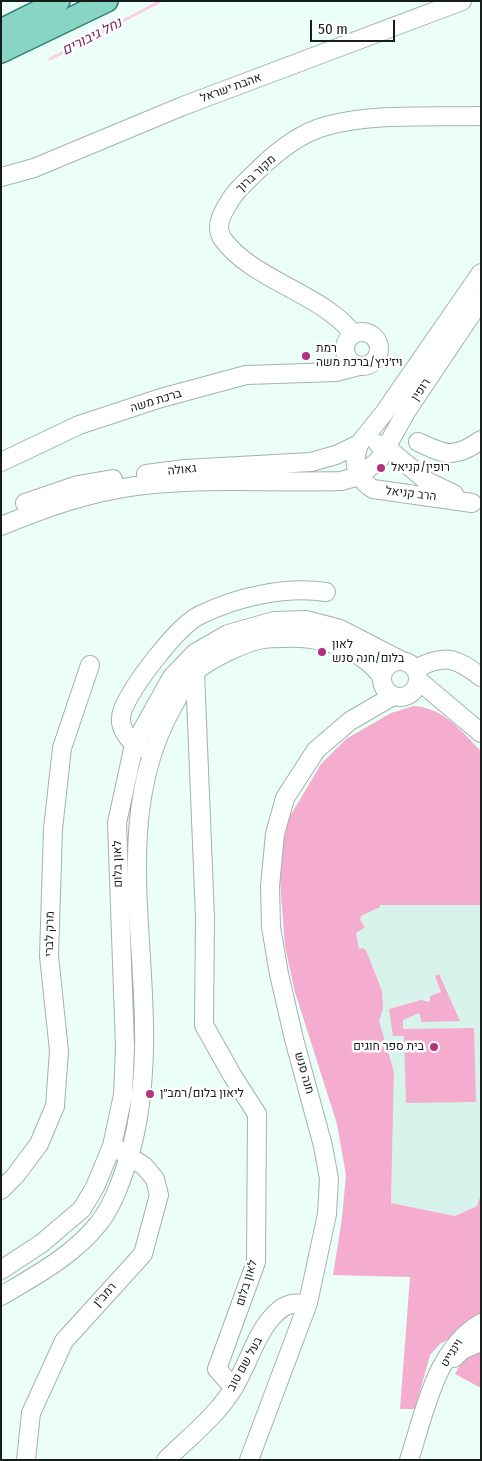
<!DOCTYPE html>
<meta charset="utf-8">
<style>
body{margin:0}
#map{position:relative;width:482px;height:1461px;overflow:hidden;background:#ebfef8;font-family:"Fira Sans Condensed",sans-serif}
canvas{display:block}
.frame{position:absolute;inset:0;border:2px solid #171d1c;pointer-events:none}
.scale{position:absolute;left:310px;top:20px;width:85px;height:22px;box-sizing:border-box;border:2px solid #171d1c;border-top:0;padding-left:6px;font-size:15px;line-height:18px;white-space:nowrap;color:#171d1c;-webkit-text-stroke:4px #fff;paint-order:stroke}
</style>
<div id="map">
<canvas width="482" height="1461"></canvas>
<div class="frame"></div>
<div class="scale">50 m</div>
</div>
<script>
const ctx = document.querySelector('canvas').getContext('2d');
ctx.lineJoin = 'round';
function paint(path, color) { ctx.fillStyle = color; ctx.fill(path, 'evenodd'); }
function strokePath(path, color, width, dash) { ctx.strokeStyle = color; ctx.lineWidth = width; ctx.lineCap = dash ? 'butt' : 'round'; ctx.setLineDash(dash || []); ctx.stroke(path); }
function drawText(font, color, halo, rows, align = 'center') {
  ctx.font = font + ' "Fira Sans Condensed",Heebo,sans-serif'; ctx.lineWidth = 5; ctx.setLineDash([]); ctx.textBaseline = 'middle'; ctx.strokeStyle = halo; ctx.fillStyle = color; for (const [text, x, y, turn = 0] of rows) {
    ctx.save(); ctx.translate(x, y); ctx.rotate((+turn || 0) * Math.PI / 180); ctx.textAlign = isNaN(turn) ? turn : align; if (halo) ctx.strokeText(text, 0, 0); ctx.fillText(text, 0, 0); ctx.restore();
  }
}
paint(new Path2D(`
 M355,905H481V1194L478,1206L455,1216L391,1203L394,1072L365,978L356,938Z`), '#d8f3eb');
paint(new Path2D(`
 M414,706C444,708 461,731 481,751V905H380V907L361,916L360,920L365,927L356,933L359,949L362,948L366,950L382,991L383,1008L379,1021L394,1072L391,1203L455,1216L477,1206L481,1194V1320L440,1344L430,1355L415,1409H400L410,1277L333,1275L342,1218L346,1175L337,1124L295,992L285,947L279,867L280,833L321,764L346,739L391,713Z
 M439,974L460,1021L422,1022L419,1013L403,1020V1029L474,1028L476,1102L406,1103L404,1036H393L389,1009L421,1000L430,1002V996L441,992L435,976Z
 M481,1350V1388L455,1374C462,1361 467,1353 481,1350Z`), '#f4adce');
strokePath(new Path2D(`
 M50,59L161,1`), '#fccee3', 3);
const minor = new Path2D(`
 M1,177L34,168L183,106L462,1
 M345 349a17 17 0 1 1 34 0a17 17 0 1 1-34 0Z
 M353,334C324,294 251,280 222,238C214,225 224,210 231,199C237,189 248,180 256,172C275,153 300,133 326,126C373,113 432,117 481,116
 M418,442C446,455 454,459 481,440
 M359,444C352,463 356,478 373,489L472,503
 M378,444L387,448L427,481L454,494
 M1,462L79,425L161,398L246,375L336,372L359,366
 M146,474L185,469L311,462L336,455L359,444L384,413L481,273
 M25,503L78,485L113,479
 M1,526C45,508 89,492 136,486C204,477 272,483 341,481L359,476L379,460L406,412L481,300
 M382 679a18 18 0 1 1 36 0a18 18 0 1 1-36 0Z
 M415,669C445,654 455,657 481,677
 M195,673L205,917L204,1025L232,1075L257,1114L256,1262L217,1369L234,1388
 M418,680L481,733
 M143,748C128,742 116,726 123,709C133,685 177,626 200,615C237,597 285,586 326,592
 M1,1190L15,1176L39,1144L55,1106L59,1051L49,956L53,829L62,748L90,665
 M1,1270L42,1243L82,1209L95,1187L112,1146L123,1095L125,1047L117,823L134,745L172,677L195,653L228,634L274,621L306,620L340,629L400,660
 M1,1296C35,1276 74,1255 99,1223C114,1204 123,1176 130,1153C140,1119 143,1085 144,1050C147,936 113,814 172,708C178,697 186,683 194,673C207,660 245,642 263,639C270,638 278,638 285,638C320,636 361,648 382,677
 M454,1358L462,1350L481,1342
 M26,1460L31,1413L64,1341L143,1254L159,1195L155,1179L144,1166L119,1150
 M166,1460C189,1437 218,1415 234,1387C249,1363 256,1332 276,1313C286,1303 294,1303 308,1303
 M249,1460L308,1303L327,1214L329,1179L323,1146L294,1039L279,974L271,927L270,886L275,834L285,798L316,750L350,721L393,696
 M409,1460C425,1412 435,1350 481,1323`);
const major = new Path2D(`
 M1,30L59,1
 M1,52L107,1`);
strokePath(minor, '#a2b3ae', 20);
strokePath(major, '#2e8271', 24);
strokePath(minor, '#fff', 18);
strokePath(major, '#89d5c5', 21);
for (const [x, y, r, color] of [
 [306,356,5,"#b3327d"],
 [381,468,5,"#b3327d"],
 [322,652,5,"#b3327d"],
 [434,1047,5,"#b3327d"],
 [150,1094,5,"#b3327d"]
]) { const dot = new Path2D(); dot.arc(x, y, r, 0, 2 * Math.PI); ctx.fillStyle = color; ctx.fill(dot); strokePath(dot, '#fff', 2); }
drawText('12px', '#171d1c', '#fff', [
 ["אהבת ישראל",231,88,-20],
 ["מקור ברוך",256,174,-43],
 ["רופין",421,390,-56],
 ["ברכת משה",156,401,-17],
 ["גאולה",182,470,-6],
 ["הרב קניאל",411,494,7],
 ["לאון בלום",118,864,-91],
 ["מרק לברי",50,934,-89],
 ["חנה סנש",304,1073,74],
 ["לאון בלום",247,1283,-73],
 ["רמב\"ן",105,1295,-48],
 ["וינגייט",452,1353,-57],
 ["בעל שם טוב",245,1364,-61]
]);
drawText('12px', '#171d1c', '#fff', [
 ["רמת",316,349],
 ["ויז׳ניץ/ברכת משה",316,363],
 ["רופין/קניאל",391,468],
 ["לאון",332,645],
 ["בלום/חנה סנש",332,659],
 ["בית ספר חוגים",424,1047,"right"],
 ["ליאון בלום/רמב״ן",160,1094]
], 'left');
drawText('italic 14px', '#7b2756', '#fff', [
 ["נחל גיבורים",92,37,-27]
]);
</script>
